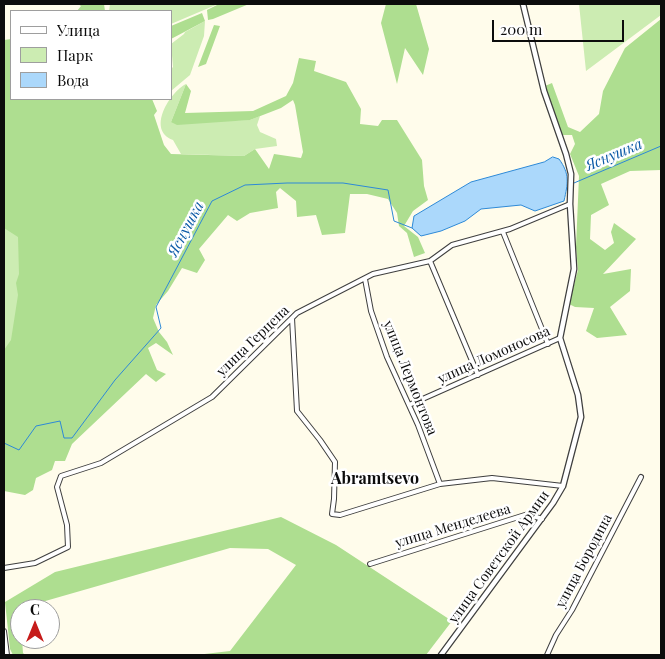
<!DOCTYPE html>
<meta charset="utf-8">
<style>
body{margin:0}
#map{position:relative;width:665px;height:659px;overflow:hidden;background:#fffceb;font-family:"Playfair Display",serif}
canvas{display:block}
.frame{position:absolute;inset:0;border:5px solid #0c0c0c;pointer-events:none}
.legend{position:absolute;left:10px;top:10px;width:162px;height:90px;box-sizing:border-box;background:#fff;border:1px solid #9e9e9e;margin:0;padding:6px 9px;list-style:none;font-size:15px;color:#0c0c0c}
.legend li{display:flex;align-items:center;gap:10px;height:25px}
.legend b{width:25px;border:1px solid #9e9e9e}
.north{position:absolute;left:10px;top:599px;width:50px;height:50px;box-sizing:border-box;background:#fff;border:1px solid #9e9e9e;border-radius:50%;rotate:0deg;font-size:14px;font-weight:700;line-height:20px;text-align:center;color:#0c0c0c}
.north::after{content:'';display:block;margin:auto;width:18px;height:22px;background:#c61c1a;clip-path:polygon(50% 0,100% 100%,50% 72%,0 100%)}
.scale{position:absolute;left:492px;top:20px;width:132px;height:22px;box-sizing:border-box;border:2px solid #0c0c0c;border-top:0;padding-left:6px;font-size:15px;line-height:18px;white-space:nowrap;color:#0c0c0c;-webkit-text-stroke:4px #fff;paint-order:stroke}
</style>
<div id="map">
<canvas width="665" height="659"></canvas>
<div class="frame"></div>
<ul class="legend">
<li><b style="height:6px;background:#fff"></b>Улица</li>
<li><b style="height:14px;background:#ccecb2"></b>Парк</li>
<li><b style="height:14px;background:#abd8fb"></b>Вода</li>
</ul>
<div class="north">С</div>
<div class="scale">200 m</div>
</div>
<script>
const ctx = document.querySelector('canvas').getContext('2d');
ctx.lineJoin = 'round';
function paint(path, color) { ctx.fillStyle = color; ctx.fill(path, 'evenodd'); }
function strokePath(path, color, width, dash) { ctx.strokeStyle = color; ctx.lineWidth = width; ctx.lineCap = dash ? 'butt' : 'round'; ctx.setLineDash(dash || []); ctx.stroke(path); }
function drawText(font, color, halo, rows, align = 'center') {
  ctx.font = font + ' "Playfair Display",serif'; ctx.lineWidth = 5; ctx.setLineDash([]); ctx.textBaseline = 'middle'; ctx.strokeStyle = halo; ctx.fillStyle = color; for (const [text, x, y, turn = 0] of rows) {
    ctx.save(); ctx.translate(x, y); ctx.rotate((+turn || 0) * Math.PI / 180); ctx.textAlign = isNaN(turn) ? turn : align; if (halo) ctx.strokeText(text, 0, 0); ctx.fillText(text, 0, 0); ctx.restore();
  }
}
paint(new Path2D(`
 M110,4H218L171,24V11H109Z
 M579,4H661V15L586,71Z
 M205,21L204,36L190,75L171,91V69L173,67L171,44L184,34L185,32Z
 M186,84L171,122L250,120L260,116L257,125L260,132L276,139L277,146L255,149L244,156L181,154L173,140C146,130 170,92 186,84Z
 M4,184L47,303L4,361Z`), '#ccecb2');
paint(new Path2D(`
 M78,4H104L105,11H77L81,6Z
 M219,4H249L213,19L208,20L207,10Z
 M386,4H416L429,49L423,75L405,48L397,84L381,23Z
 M202,13L205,21L171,39V26Z
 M661,19V170L630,171L601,184L609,205L591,215L590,239L605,250L614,243L611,232L614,223L636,239L603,274L631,269L630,291L610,307L627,335L597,338L586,331L594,308L575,307L569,304L578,270L576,247L579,176L570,154L575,144L572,135H562L545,86L552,83L568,127L580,132L599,114L603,91L625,48Z
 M214,25L220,26L206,64L198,67Z
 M11,39V99H152L157,111L154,115L164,145L171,154L244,156L255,149L269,169L274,154L301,158L303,152L295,105L293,100L281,108L250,120L177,125L171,122L186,84L191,91L185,113L253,111L286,96L293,83L299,58L316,61L314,71L346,82L361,109L360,124L378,126L382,120H397L422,160L424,186L428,200L413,211L404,226L418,237L425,253L414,257L407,233L399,226L397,213L388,199L367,194H350L345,233L322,235L316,215L297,217L296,201L280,188L276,192L278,208L250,213L237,221L228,215L199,249L205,260L197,273L182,268L168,291L156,305L153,318L159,332L167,342L173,355L156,343L148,348L157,370L166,374L156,382L146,374L72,444L65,461H55L52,470L36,478L33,490L25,495L4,491V350L11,340L18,295L16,283L19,274L18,237L4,228V40Z
 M281,517L336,545L452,621L426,655H196L230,651L296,565L268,549L230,548L21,608L20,639H22L23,653L25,655H13L10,649L5,602L55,572Z`), '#aede90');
const water = new Path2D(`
 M553,157L559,159C570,174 568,183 564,201L535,211L521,205L481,209L465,221L441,231L421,236L412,228L414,216L471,182L544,162Z`);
paint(water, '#abd8fb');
strokePath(water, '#2d89d7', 1);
strokePath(new Path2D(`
 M574,183L661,146
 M4,443L19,450L36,426L60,421L64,438H72L115,380L161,328L156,307L212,201L245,185L287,183H343L388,190L394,221L412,228`), '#2d89d7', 1);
const minor = new Path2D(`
 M503,232L548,344
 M430,261L478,375
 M365,279L371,311L387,357L418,425L440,484
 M292,318L297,411L320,440L335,462L334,499L332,514L340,515L440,484L492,478L563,486
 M409,405L560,338
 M370,564L528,514L542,519
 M4,568L35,563L68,547L67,525L57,487L61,476L101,463L212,397L297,313L373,274L430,261L452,245L510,229L570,204
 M4,631L7,655
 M547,655L556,635L572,610L641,477`);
const tertiary = new Path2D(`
 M441,655L553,503L563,486L581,417L578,395L560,338L574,269L570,204L571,174L566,154L544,91L523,4`);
strokePath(minor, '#3f3f3f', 6);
strokePath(tertiary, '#3f3f3f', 7);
strokePath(minor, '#fff', 4);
strokePath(tertiary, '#fff', 4.5);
drawText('14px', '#0c0c0c', '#fff', [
 ["улица Герцена",253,341,-44],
 ["улица Ломоносова",494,355,-24],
 ["улица Лермонтова",410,378,68],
 ["улица Менделеева",453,526,-17],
 ["улица Советской Армии",499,557,-54],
 ["улица Бородина",584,561,-62]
]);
drawText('italic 15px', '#0c5aa6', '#fff', [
 ["Яснушка",614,155,-23],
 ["Яснушка",186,229,-62]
]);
drawText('bold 16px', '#0c0c0c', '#fff', [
 ["Abramtsevo",375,479]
]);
</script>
